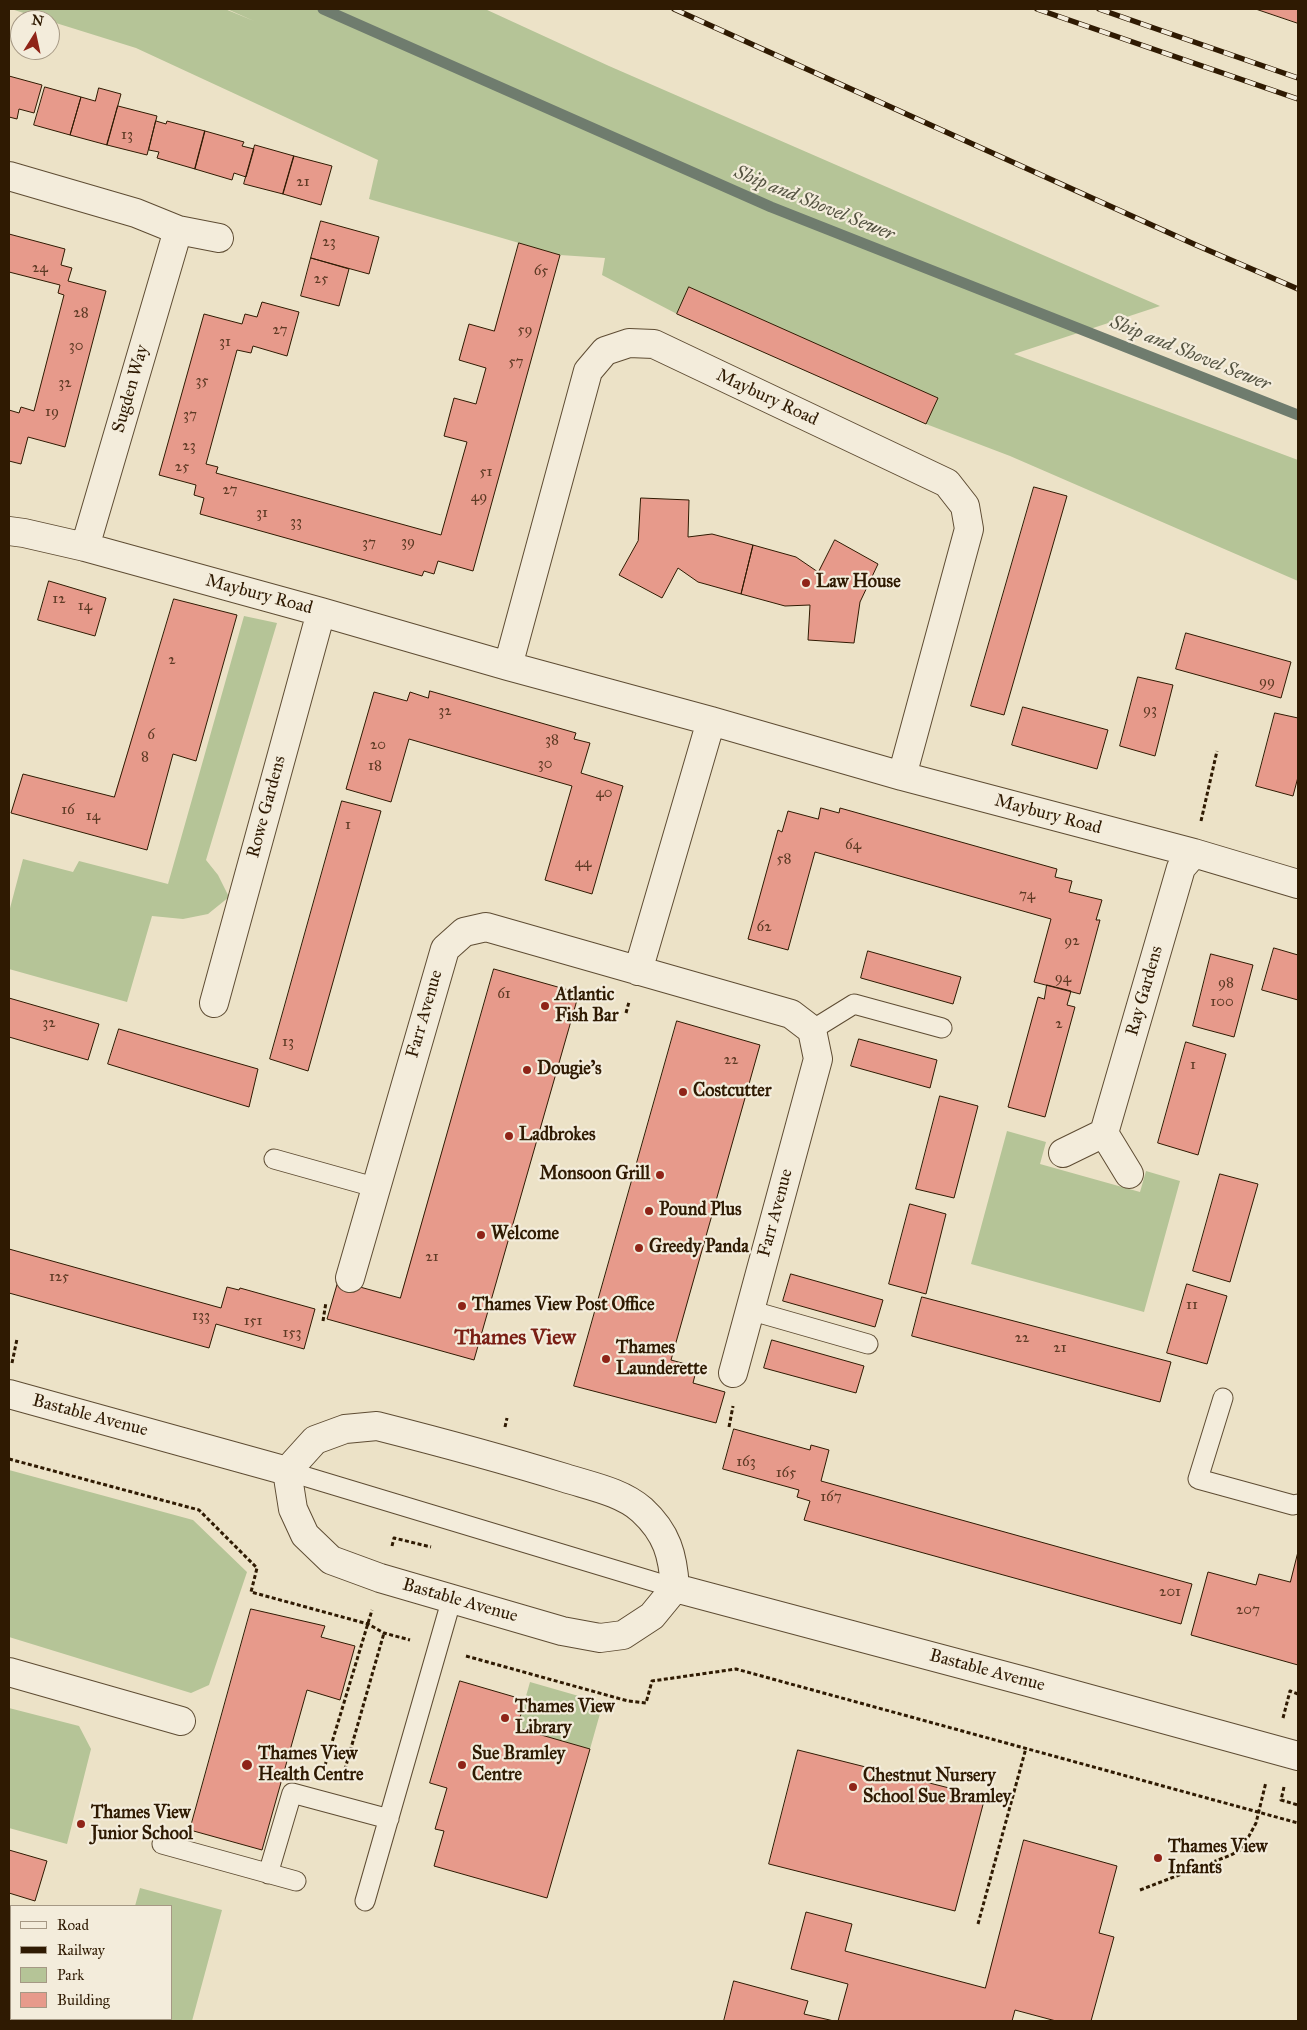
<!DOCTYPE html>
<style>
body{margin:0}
#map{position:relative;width:1307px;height:2030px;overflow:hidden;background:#ece2c7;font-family:"IM FELL Great Primer",serif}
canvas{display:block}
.frame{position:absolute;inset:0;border:10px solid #2f1a02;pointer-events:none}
.legend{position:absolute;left:10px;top:1905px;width:162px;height:115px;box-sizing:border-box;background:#f3ecdb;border:1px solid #a59884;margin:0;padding:6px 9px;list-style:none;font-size:15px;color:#2f1a02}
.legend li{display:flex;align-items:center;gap:10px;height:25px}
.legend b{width:25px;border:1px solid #a59884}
.north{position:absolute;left:10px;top:10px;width:50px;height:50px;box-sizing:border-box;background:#f3ecdb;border:1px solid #a59884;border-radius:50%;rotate:10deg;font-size:14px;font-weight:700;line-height:20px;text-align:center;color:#2f1a02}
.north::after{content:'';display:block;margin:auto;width:18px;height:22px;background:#8f2418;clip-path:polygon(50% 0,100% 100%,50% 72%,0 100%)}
</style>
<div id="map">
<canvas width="1307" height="2030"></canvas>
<div class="frame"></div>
<ul class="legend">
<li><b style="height:6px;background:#f3ecdb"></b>Road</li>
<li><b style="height:6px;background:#2f1a02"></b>Railway</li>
<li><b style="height:14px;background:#b5c497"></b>Park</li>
<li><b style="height:14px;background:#e79a8b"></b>Building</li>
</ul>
<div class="north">N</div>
</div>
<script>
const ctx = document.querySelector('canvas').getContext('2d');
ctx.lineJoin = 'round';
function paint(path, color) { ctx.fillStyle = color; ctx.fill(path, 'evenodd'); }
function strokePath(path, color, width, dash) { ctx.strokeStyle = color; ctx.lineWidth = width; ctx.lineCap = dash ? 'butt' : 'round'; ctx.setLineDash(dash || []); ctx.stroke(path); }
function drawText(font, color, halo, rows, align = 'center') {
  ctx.font = font + ' "IM FELL Great Primer",serif'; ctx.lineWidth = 4.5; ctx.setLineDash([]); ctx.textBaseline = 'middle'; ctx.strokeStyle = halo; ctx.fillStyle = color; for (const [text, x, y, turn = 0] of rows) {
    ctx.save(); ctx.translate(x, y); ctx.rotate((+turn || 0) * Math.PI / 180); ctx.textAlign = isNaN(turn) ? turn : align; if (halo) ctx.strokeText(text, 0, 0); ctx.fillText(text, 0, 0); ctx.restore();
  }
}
paint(new Path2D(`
 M11,9H225L254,21L227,9H485L609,66L1160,306L1014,354L1298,460V581L1010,456L926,424L937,398L689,287L677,314L602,275L605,258L560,255L369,199L378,160L136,48Z
 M244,616L277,623L206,860L218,875L229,897L208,914L183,919L152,916L127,1002L9,969V912L23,859L73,872L79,861L168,884Z
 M1007,1131L1046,1142L1040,1164L1140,1192L1146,1171L1180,1181L1144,1312L971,1264Z
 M9,1470L193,1520L247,1572L209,1685L191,1693L9,1637Z
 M530,1682L603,1703L590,1749L517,1728Z
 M9,1708L79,1726L91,1749L67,1844L9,1828Z
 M140,1888L222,1910L192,2021H105V2019H171V1906H135Z`), '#b5c497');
strokePath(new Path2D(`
 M323,9L771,207L1298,415`), '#6f7c6e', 11);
const building = new Path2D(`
 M1256,9H1298V23Z
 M9,76L42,85L34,113L19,109L17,119L9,117Z
 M45,87L81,97L70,135L34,125Z
 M99,88L121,94L107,145L70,135L81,97L95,101Z
 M118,106L157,116L147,155L107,145Z
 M156,121L166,124L167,121L205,131L195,169L157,158L159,152L149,150Z
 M205,131L244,142L242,146L254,149L246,177L234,173L232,180L195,169Z
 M255,145L294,156L283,194L244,184Z
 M294,156L332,166L321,205L283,194Z
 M321,221L379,237L369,274L311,258Z
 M9,234L65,249L61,265L72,268L68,281L106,291L65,447L28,437L21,464L9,461V410L19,413L21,407L34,411L64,295L58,293L60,285L9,272Z
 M519,243L560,255L473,571L438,561L434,574L424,571L422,576L200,514L204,498L194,495L196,485L159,475L204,314L242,324L245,314L257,317L262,302L299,312L287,356L253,346L251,353L237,350L206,464L218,467L216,473L441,535L467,442L444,436L454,398L476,404L486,368L459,360L469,324L494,331Z
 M311,258L349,269L339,306L301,296Z
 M689,287L938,398L926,424L677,314Z
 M1034,487L1067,496L1004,715L971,706Z
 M641,498L689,500L688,537L712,534L753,545L741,594L698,582L678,568L662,598L619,575L638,541Z
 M835,540L878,564L860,602L854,643L808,640L810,605L785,606L741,594L753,545L796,557L818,572Z
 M49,581L106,598L95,636L38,620Z
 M174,599L237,615L196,761L173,754L147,850L11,813L23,774L114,797Z
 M1186,633L1291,662L1281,698L1176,669Z
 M1138,677L1173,685L1155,756L1120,746Z
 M430,691L576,733L574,739L590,743L581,773L623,786L592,894L545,880L572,786L409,739L391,802L346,789L374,692L407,701L410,692L428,698Z
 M1023,707L1108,730L1097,769L1012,745Z
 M1275,713L1298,718V777L1293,796L1256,786Z
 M342,801L381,811L308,1071L270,1059Z
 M821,808L839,813L840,808L1057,869L1055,877L1072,881L1069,892L1102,900L1096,920H1100L1080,994L1034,982L1051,919L815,852L788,950L748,939L778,830L782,832L788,811L818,819Z
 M1274,948L1298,955V1000L1262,990Z
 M868,951L961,977L953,1004L861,978Z
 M1211,954L1253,965L1234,1037L1193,1026Z
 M494,969L579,993L474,1360L327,1319L338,1281L400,1298Z
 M1047,985L1071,991L1067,1005L1075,1007L1045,1117L1008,1107L1038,997L1044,999Z
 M9,998L99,1024L88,1060L9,1037Z
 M677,1021L760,1045L671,1360L697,1367L693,1383L725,1392L716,1423L574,1386Z
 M119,1029L258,1069L249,1107L108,1064Z
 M859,1039L937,1060L930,1088L851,1066Z
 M1186,1042L1226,1054L1198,1155L1158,1143Z
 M940,1096L978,1106L954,1198L916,1189Z
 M1220,1174L1258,1184L1230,1282L1193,1271Z
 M910,1204L946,1214L926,1294L889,1284Z
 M9,1249L221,1308L227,1287L239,1290L240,1288L315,1309L304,1349L216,1324L209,1348L9,1293Z
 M791,1274L883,1300L875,1327L783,1301Z
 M1187,1284L1227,1296L1207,1364L1167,1353Z
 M922,1297L1171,1362L1160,1402L912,1336Z
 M772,1340L864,1366L856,1393L764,1368Z
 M734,1429L810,1450L811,1445L829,1450L821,1481L1192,1584L1181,1624L804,1520L810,1501L797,1497L799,1490L723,1469Z
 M1298,1552V1665L1191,1635L1208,1572L1256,1585L1259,1574L1290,1582Z
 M251,1609L325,1626L321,1637L355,1646L340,1700L307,1690L262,1850L190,1830Z
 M460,1681L525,1700L517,1728L590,1749L547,1898L434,1866L444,1831L435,1829L447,1788L430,1783Z
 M798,1750L985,1797L955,1911L769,1864Z
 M1024,1840L1117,1866L1099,1933L1114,1937L1091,2021H1056L1015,2010L1012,2021H838L848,1984L791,1969L806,1912L852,1924L845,1951L985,1988Z
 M9,1850L47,1861L35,1901L9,1893Z
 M9,1952L11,1953V1991L9,1990Z
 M734,1981L808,2001L804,2014L834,2021H724Z
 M45,2019H91L90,2021H44Z`);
paint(building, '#e79a8b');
strokePath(building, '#2f1a02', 1);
const service = new Path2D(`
 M812,1030L854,1004L942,1028
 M274,1159L374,1187
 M749,1310L868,1344
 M1223,1398L1198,1479L1293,1505L1298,1504
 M287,1471L675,1588
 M162,1844L296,1881
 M268,1874L292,1793L389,1819
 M365,1901L452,1598`);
const minor = new Path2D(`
 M9,176L136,213L178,230L85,547
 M178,230L219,238
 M9,531L24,533L85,547L321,612L508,666L711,721L902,776L1194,853L1298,884
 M508,666L588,371L605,351L629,343L654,344L947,483L965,506L969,529L902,776
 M638,971L711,721
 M214,1003L321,612
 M1104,1133L1181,868L1194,853
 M1063,1153L1104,1133L1129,1174
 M350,1278L445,949L464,932L486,927L791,1014L812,1030L818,1059L733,1373
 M9,1672L181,1721`);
const tertiary = new Path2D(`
 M9,1394L287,1471
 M377,1426C440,1442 503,1459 565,1478C590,1486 622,1492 642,1510C667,1533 673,1555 675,1588L652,1616L623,1635L600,1638L562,1631L380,1578L331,1560L305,1535L293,1509L287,1471L315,1440L345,1429Z
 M675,1588L1028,1682L1298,1756`);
strokePath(service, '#5e4c33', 21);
strokePath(minor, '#5e4c33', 30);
strokePath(tertiary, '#5e4c33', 30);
strokePath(new Path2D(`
 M1201,821L1217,751
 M626,1013L629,1002
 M323,1321L326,1302
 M12,1363L17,1339
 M505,1427L507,1418
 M729,1427L733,1406
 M9,1459L199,1510L257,1568L251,1592L368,1624L384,1633L410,1640
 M392,1546L394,1538L431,1547
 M466,1656L628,1701L646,1703L652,1681L736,1669L1298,1823
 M1283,1718L1290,1691L1298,1694
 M323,1772L372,1610
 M343,1776L384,1633
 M1284,1787L1281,1800L1298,1805
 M1140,1890L1231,1855L1242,1849L1256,1823L1266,1782
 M978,1924L1026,1748`), '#2f1a02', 3, [4, 2.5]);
strokePath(service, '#f3ecdb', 19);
strokePath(minor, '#f3ecdb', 28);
strokePath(tertiary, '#f3ecdb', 28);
const rail = new Path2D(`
 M674,9L1196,245L1298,289
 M1037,9L1298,99
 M1099,9L1298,78`);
strokePath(rail, '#2f1a02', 5.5);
strokePath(rail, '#f3ecdb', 4, [11]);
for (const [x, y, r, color] of [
 [806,583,5,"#8f2418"],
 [545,1006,5,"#8f2418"],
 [527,1070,5,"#8f2418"],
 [683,1092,5,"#8f2418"],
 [509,1136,5,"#8f2418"],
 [660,1175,5,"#8f2418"],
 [649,1211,5,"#8f2418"],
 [481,1235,5,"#8f2418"],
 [639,1248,5,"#8f2418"],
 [462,1306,5,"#8f2418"],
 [606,1359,5,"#8f2418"],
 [505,1718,5,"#8f2418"],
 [247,1765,6,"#8f2418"],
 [462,1765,5,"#8f2418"],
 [853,1787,5,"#8f2418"],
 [81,1824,5,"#8f2418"],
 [1158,1858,5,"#8f2418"]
]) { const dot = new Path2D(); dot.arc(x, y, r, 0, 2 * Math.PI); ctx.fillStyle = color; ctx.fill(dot); strokePath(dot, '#f3ecdb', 2); }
drawText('15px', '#5d3a24', null, [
 ["13",127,135],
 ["21",303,182],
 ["23",329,242],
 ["24",40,268],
 ["65",541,271],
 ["25",321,279],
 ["28",81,313],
 ["27",280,330],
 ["59",525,330],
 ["31",225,342],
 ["30",76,346],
 ["57",516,362],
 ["35",202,381],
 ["32",65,383],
 ["19",52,412],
 ["37",190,415],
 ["23",189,446],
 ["25",182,467],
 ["51",486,472],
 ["27",230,490],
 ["49",479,497],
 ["31",262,513],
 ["33",296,522],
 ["39",408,542],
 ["37",369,543],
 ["12",59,599],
 ["14",85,606],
 ["2",172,660],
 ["99",1267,682],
 ["93",1150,710],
 ["32",445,711],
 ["6",151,735],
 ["38",552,740],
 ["20",378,745],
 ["8",145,757],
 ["30",545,764],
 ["18",375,766],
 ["40",604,793],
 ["16",68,810],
 ["14",93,816],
 ["1",348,825],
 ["64",853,845],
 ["58",784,859],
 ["44",583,863],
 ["74",1027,895],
 ["62",764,927],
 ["92",1072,941],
 ["94",1063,978],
 ["98",1226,983],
 ["61",504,994],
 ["100",1222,1002],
 ["32",49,1023],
 ["2",1059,1024],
 ["13",288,1042],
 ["22",731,1060],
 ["1",1193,1065],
 ["21",432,1257],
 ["125",59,1277],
 ["11",1192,1305],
 ["133",201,1316],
 ["151",253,1321],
 ["153",292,1333],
 ["22",1022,1338],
 ["21",1060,1348],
 ["163",746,1462],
 ["165",786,1473],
 ["167",831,1497],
 ["201",1170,1592],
 ["207",1248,1610]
]);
drawText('18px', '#2f1a02', '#f3ecdb', [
 ["Sugden Way",131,389,-74],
 ["Maybury Road",767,398,25],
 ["Maybury Road",259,595,15],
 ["Rowe Gardens",267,807,-75],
 ["Maybury Road",1048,815,15],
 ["Ray Gardens",1145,991,-74],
 ["Farr Avenue",425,1014,-74],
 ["Farr Avenue",776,1213,-75],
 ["Bastable Avenue",90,1416,15],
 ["Bastable Avenue",460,1601,16],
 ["Bastable Avenue",987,1671,15]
]);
drawText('bold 18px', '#2f1a02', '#f3ecdb', [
 ["Law House",816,583],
 ["Atlantic",555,996],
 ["Fish Bar",555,1017],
 ["Dougie's",537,1070],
 ["Costcutter",693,1092],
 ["Ladbrokes",519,1136],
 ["Monsoon Grill",650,1175,"right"],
 ["Pound Plus",659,1211],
 ["Welcome",491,1235],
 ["Greedy Panda",649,1248],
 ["Thames View Post Office",472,1306],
 ["Thames",616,1349],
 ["Launderette",616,1370],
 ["Thames View",515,1708],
 ["Library",515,1729],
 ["Thames View",258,1755],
 ["Health Centre",258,1776],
 ["Sue Bramley",472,1755],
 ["Centre",472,1776],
 ["Chestnut Nursery",863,1777],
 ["School Sue Bramley",863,1798],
 ["Thames View",91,1814],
 ["Junior School",91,1835],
 ["Thames View",1168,1848],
 ["Infants",1168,1869]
], 'left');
drawText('italic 19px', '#545341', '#f3ecdb', [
 ["Ship and Shovel Sewer",814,204,22],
 ["Ship and Shovel Sewer",1190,354,22]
]);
drawText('bold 22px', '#7a1f14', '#f3ecdb', [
 ["Thames View",515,1339]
]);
</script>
